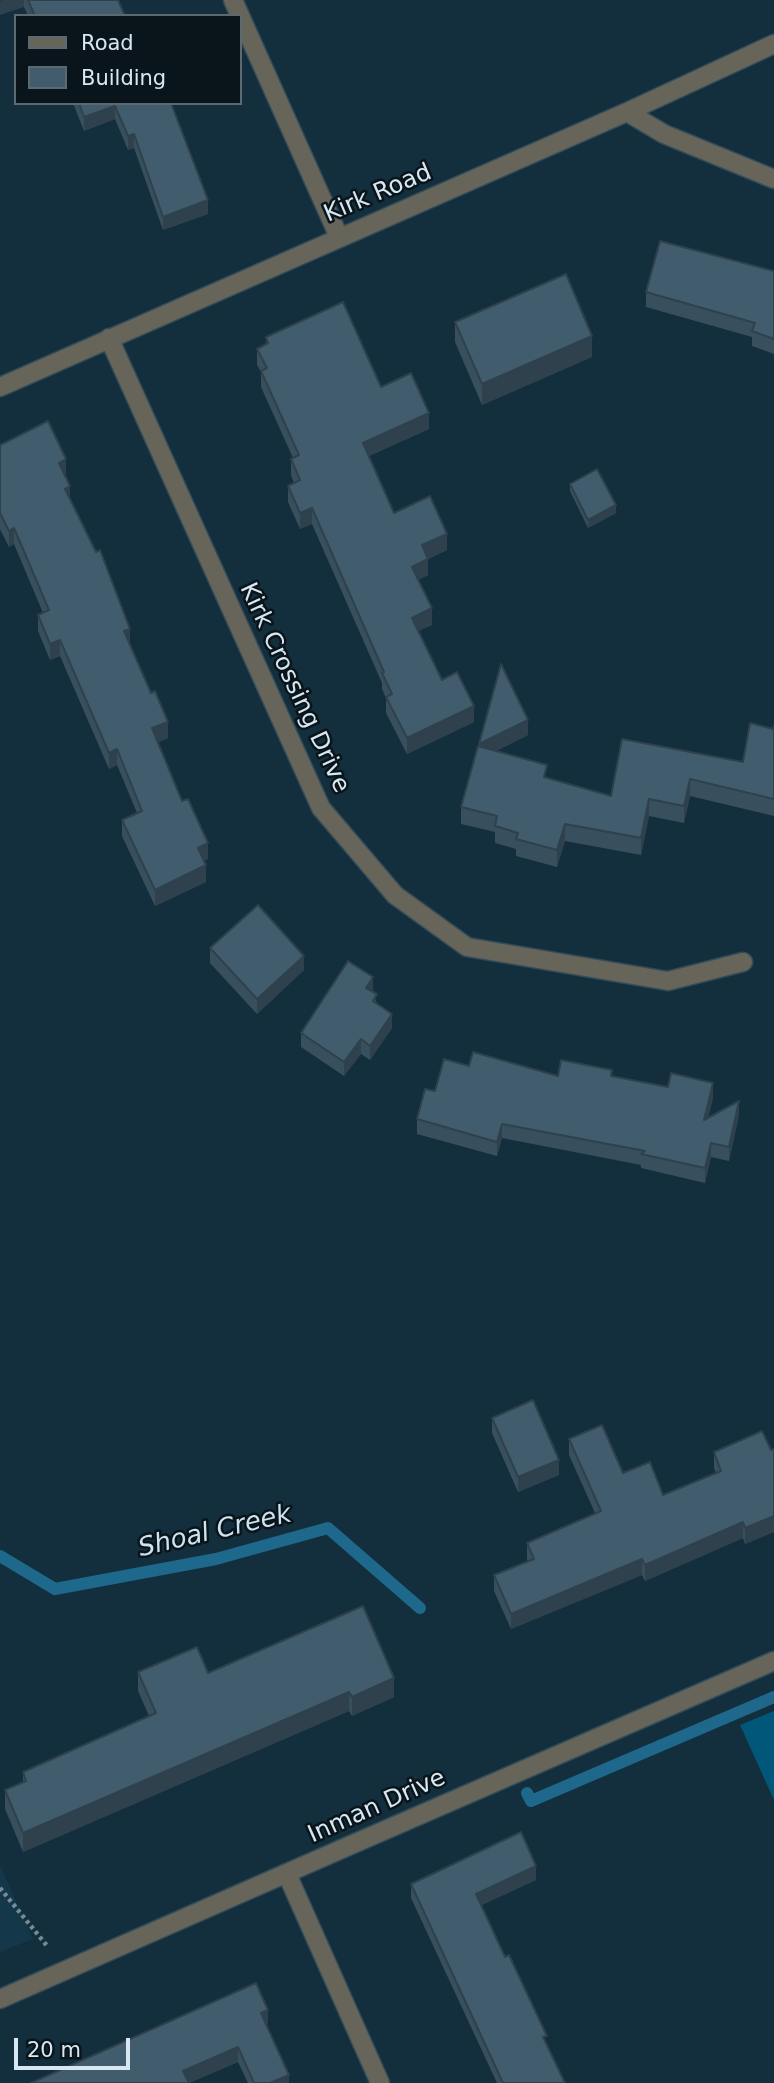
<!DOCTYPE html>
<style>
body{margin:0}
#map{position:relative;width:774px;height:2083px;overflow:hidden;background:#132e3c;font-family:"DejaVu Sans",sans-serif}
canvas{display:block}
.legend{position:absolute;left:14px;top:14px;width:228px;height:91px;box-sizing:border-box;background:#09151b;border:2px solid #5c6971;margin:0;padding:9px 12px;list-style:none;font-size:21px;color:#d8e7f1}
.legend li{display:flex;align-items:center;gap:14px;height:35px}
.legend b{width:35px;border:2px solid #5c6971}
.scale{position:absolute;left:14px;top:2038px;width:116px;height:32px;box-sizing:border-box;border:4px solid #d8e7f1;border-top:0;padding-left:9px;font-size:21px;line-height:24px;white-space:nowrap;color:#d8e7f1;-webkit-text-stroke:5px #09151b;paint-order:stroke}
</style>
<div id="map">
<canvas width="774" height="2083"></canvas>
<ul class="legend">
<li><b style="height:9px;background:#676559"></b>Road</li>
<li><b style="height:19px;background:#415d6d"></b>Building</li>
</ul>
<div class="scale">20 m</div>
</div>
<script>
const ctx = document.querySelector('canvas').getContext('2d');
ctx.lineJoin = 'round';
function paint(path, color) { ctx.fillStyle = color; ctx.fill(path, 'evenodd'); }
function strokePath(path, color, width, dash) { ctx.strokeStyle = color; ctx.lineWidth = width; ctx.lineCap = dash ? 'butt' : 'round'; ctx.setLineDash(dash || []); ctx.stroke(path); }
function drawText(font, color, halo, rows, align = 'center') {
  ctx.font = font + ' "DejaVu Sans",sans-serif'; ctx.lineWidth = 5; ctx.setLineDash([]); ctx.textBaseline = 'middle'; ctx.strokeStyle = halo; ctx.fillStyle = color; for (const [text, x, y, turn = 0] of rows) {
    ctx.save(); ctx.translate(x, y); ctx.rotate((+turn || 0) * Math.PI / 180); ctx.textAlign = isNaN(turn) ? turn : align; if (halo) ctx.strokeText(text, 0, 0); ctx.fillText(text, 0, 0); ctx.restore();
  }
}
paint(new Path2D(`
 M0,1865L33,1939L0,1952Z`), '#143849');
paint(new Path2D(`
 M774,1711V1800L740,1725Z`), '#005779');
strokePath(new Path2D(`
 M0,1556L55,1589L216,1559L328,1528L420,1608
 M527,1793L531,1801L774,1697`), '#1d688b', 12);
const street = new Path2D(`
 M233,0L339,237
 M627,112L664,134L774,179
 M109,338L321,808L395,895L467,947L668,981L743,962
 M0,387L627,112L774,44
 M287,1874L380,2083
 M0,1999C258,1886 515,1772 774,1661`);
strokePath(street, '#334c59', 21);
strokePath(new Path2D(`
 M0,1888L48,1947`), '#778b97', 4.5, [3.5, 3.5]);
strokePath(street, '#676559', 18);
paint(new Path2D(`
 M0,0H118L125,16H28L24,7Z
 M73,103H171L208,214L163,230L134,148L128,150L115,119L84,131Z
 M774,271V354L752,346V337L646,307V292Z
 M455,322L592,357L482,405L455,342Z
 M266,337L381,387L429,429L369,456L394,513L447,550L428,559V575L418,580L432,625L418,631L442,680L474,722L407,754L386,713V698L382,689V683L312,524L300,529L288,502V486L294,483L291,475V459L293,458L261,387V372L257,365V349L266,344Z
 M0,445L66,476H65L70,500L168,738L158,742L182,801L208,859L204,861L206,882L155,906L122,836V820L137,813L117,765L109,769L60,656L50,660L38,631V615L43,613L14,544L9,547L0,529Z
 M570,484L616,513L588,528L570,491Z
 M774,726V816L690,796L684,823L649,816L641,855L565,841L557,867L516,856V849L495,843V832L461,824V807L479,746L528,735L496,751L547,778L611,796L743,762L773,729Z
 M210,948L304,970L257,1014L210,963Z
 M373,992L377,1004L392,1028L370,1060L361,1054L344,1076L301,1047V1033Z
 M469,1066L558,1076H612L713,1098L708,1118L739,1115L729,1161L711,1157L705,1183L641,1168V1165L502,1138L497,1156L417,1134V1119L435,1091Z
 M492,1418L559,1475L518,1492L492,1433Z
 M569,1439L623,1473L663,1495L716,1473L714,1468V1452L771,1450L774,1449V1532L745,1544L743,1538L645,1581L642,1575L511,1629L494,1591V1575L528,1561L527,1559V1543L595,1513L569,1455Z
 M138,1672L208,1673L394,1697L352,1716L349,1711L23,1852L5,1809V1790L23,1783V1772L149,1716L138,1691Z
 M536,1880L481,1905L565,2083H497L411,1898V1884Z
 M268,2024L266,2025L289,2083H248L238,2062L189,2083H31Z`), '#38505e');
paint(new Path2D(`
 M3,0H24V7L0,15V1Z
 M115,106V119L84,131V117Z
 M134,134V148L128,150V136Z
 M208,200V214L163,230V217Z
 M592,336V357L482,405V384Z
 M429,413V429L363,459V443Z
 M66,459V476L59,479V463Z
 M70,486V503L65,489Z
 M616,505V513L588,528V520Z
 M312,508V524L300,529V513Z
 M14,528V544L9,547V531Z
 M447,534V550L422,561V545Z
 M428,559V575L412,583V567Z
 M432,608V625L412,634V618Z
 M130,629V645L124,631Z
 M60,640V656L50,660V644Z
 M474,706V722L407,754V738Z
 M528,720V735L479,759V744Z
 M168,722V738L152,745V728Z
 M117,749V765L109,769V753Z
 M690,779V796L684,823V806Z
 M649,799V816L641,855V838Z
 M565,824V841L557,867V850Z
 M208,843V859L198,864V848Z
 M206,865V882L155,906V890Z
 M304,956V970L257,1014V999Z
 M373,977V992L366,988Z
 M392,1014V1028L370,1060V1046Z
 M361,1039V1054L344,1076V1062Z
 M713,1083V1098L704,1135V1120Z
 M739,1101V1115L729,1161V1147Z
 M502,1124V1138L497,1156V1142Z
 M711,1143V1157L705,1183V1168Z
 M559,1460V1475L518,1492V1477Z
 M774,1516V1532L745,1544V1528Z
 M743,1522V1538L645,1581V1565Z
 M642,1559V1575L511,1629V1614Z
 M394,1678V1697L352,1716V1697Z
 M349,1692V1711L23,1852V1833Z
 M536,1866V1880L476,1908V1894Z
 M268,2010V2024L261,2027V2013Z
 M238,2047V2062L189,2083L183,2071Z
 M289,2075V2083H270Z`), '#2e414c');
const building = new Path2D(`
 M28,0H118L125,16H35Z
 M79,103H171L208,200L163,217L134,134L128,136L115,106L84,117Z
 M660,241L774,271V339L752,331L755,323L646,292Z
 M566,274L592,336L482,384L455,322Z
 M343,302L381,387L411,373L429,413L363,443L394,513L430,496L447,534L422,545L428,559L412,567L432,608L412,618L442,680L457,672L474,706L407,738L386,697L392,694L382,673L384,672L312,508L300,513L288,486L300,480L291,459L299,455L261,371L267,368L257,349L268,343L266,337Z
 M48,421L66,459L59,463L70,486L65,489L96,552L100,550L130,629L124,631L151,693L155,691L168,722L152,728L182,801L188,799L208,843L198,848L206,865L155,890L122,820L142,811L117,749L109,753L60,640L50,644L38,615L49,610L14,528L9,531L0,513V445Z
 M597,469L616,505L588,520L570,484Z
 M501,664L528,720L479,744Z
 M750,723L773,729L774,726V799L690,779L684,806L649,799L641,838L565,824L557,850L516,839L518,833L495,826L497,816L461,807L478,746L547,765L544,777L611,796L622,739L743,762Z
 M258,905L304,956L257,999L210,948Z
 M348,961L373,977L366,988L377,994L373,1001L392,1014L370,1046L361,1039L344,1062L301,1033Z
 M473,1052L558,1076L561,1060L612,1070L611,1076L668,1087L671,1073L713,1083L704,1120L739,1101L729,1147L711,1143L705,1168L641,1154L645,1151L502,1124L497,1142L417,1119L425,1089L435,1091L444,1059L469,1066Z
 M533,1400L559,1460L518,1477L492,1418Z
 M602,1425L623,1473L650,1462L663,1495L721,1471L714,1452L762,1431L771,1450L774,1449V1516L745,1528L743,1522L645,1565L642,1559L511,1614L494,1575L534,1559L527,1543L601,1511L569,1439Z
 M363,1606L394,1678L352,1697L349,1692L23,1833L5,1790L26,1781L23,1772L156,1713L138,1672L197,1647L208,1673Z
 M521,1832L536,1866L476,1894L505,1957L509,1955L547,2036L543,2037L565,2083H503L411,1884Z
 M256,1983L268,2010L261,2013L289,2075L270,2083H254L238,2047L183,2071L189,2083H31Z`);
paint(building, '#415d6d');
strokePath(building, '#2e414c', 2);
drawText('24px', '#d8e7f1', '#09151b', [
 ["Kirk Road",378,194,-23],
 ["Kirk Crossing Drive",294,688,65],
 ["Inman Drive",377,1807,-24]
]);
drawText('italic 26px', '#cee3ef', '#09151b', [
 ["Shoal Creek",215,1532,-13]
]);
</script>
